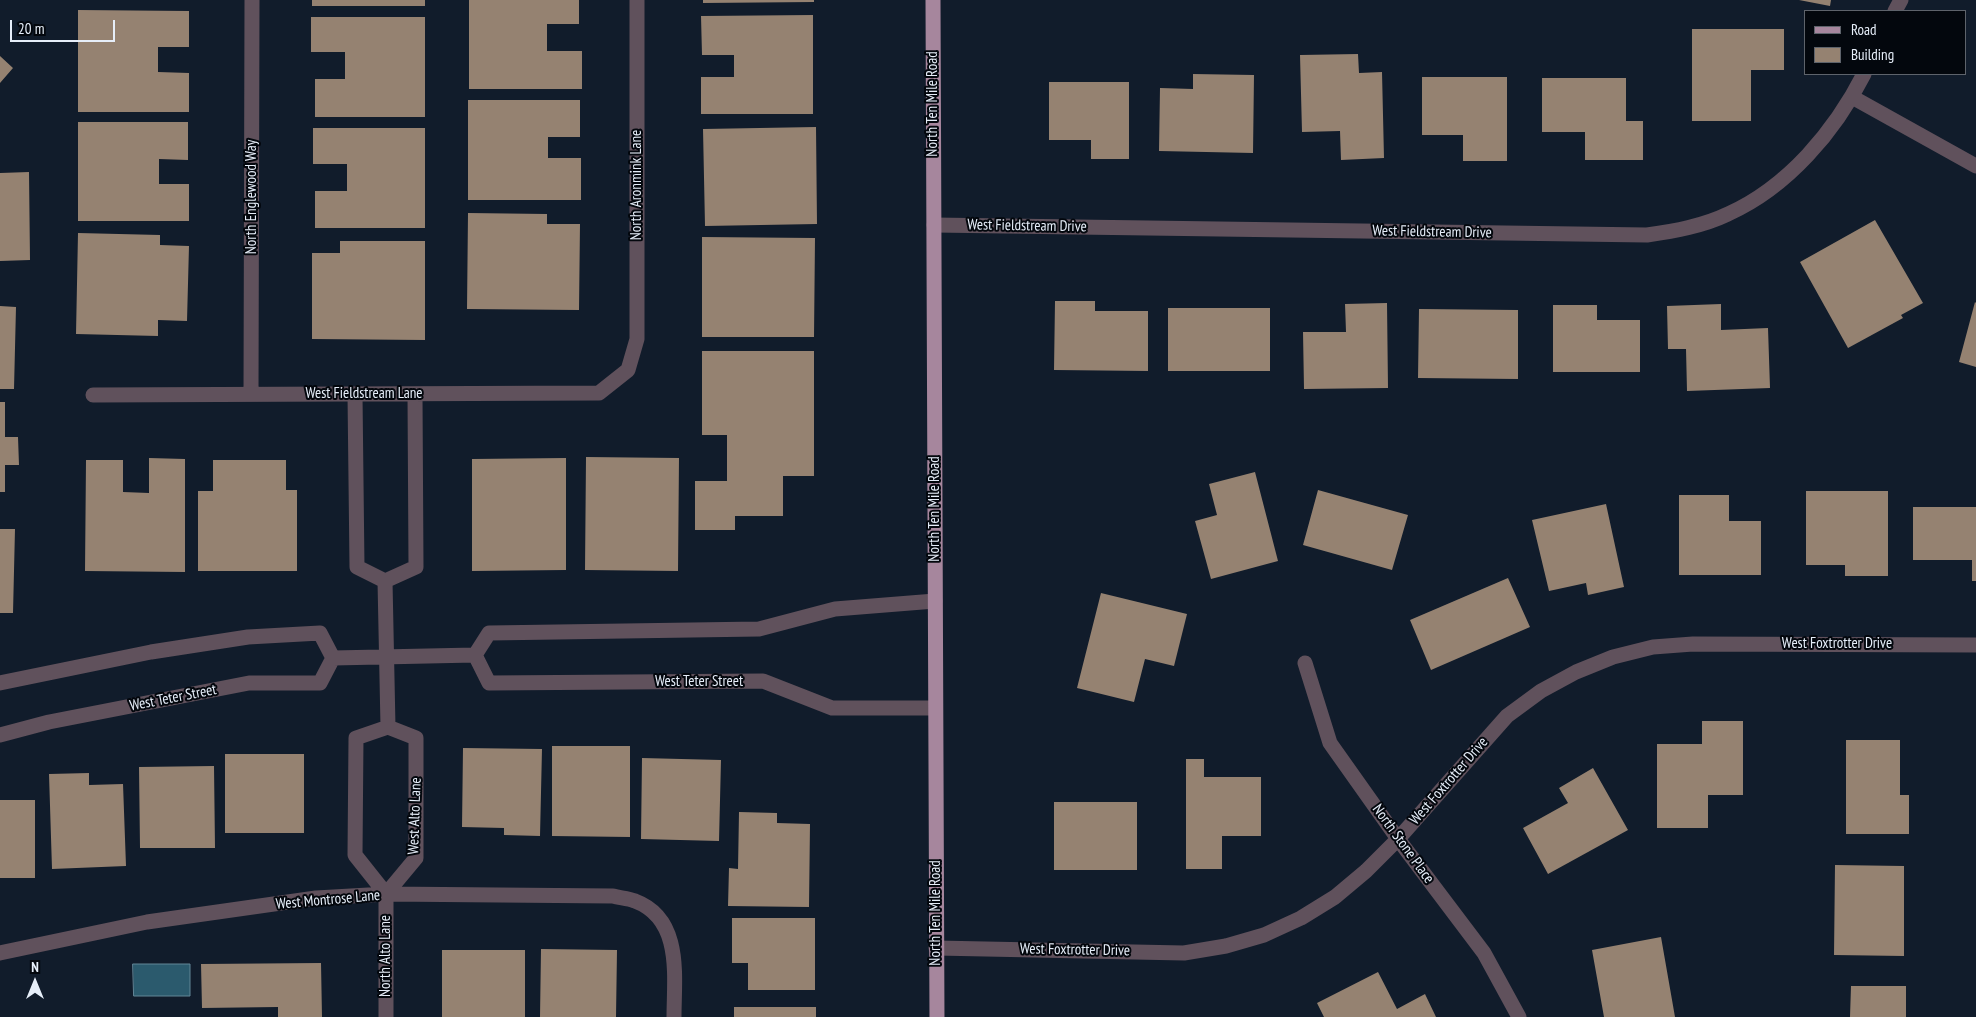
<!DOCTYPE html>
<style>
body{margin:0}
#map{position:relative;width:1976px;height:1017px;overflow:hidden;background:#111c2b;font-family:"PT Sans Narrow",sans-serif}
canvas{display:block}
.legend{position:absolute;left:1804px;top:10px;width:162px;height:65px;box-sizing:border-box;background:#03070d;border:1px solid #5e636b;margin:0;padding:6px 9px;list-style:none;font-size:15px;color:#e6eef9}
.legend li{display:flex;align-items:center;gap:10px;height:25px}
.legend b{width:25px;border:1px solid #5e636b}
.north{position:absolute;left:10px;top:957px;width:50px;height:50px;-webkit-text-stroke:4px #03070d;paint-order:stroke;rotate:0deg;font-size:14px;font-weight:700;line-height:20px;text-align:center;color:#e6eef9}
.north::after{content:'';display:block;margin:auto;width:18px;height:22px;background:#e6eef9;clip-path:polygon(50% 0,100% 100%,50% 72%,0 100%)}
.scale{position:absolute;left:10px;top:20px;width:105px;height:22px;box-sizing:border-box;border:2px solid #e6eef9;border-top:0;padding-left:6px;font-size:15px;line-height:18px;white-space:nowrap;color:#e6eef9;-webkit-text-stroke:4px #03070d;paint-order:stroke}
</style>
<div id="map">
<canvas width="1976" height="1017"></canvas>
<ul class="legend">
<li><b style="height:6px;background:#a6869d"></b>Road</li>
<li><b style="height:14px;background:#958271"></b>Building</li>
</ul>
<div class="north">N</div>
<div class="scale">20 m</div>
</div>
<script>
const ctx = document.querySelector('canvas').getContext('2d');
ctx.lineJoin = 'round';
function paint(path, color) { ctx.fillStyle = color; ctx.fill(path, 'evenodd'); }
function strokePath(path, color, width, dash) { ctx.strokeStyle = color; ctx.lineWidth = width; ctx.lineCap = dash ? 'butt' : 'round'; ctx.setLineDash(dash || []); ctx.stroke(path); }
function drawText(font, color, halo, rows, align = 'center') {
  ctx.font = font + ' "PT Sans Narrow",sans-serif'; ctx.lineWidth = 4; ctx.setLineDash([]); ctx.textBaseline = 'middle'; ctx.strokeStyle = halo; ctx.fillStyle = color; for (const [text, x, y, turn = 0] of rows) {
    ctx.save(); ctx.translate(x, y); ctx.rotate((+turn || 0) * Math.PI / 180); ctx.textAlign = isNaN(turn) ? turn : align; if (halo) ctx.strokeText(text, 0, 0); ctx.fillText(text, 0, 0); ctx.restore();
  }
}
const water = new Path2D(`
 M133,964H190V996H134Z`);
paint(water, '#2b5a6d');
strokePath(water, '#638697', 1);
paint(new Path2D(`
 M312,0H425V6H312Z
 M469,0H579V24H547V51H582V89H469Z
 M703,0H814V2L703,3Z
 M1799,0H1831L1830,6Z
 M78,10L189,11V47H158V72L189,73V112H78Z
 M813,15V114H701V77H734V55H702L701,16Z
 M311,17H425V117H315V79H345V52H311Z
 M1692,29H1784V70H1751V121H1692Z
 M1358,54L1359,73L1382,72L1384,158L1341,160L1340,131L1302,132L1300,55Z
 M0,56L13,68L0,83Z
 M1193,74L1254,75L1253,153L1159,151L1160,88L1193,89Z
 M1422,77H1507V161H1463V135H1422Z
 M1542,78H1626V121H1643V160H1585V132H1542Z
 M1049,82H1129V159H1091V140H1049Z
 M468,100H580V137H548V158H581V200H468Z
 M78,122H188V160L159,159V184H189V221H78Z
 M816,127L817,224L705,226L703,129Z
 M313,128H425V228H315V191H347V164H313Z
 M29,172L30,260L0,261V173Z
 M468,213L547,214V224H580L579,310L467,309Z
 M1875,220L1923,303L1901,315L1903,318L1848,348L1800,262Z
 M78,233L160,235V245L189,246L187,321L158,320V336L76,334Z
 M702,237L815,238L814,337H702Z
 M340,241H425V340L312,339V253H340Z
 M1055,301H1095V311H1148V371L1054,370Z
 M1975,302L1976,303V367L1959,362Z
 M1387,303L1388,388L1304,389L1303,332H1346L1345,304Z
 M1721,304V330L1768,328L1770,388L1687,391L1686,349H1668L1667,306Z
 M1553,305H1597V320H1640V372H1553Z
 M0,306L16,307L14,389H0Z
 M1168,308H1270V371H1168Z
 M1419,309L1518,310V379L1418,378Z
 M702,351H814V476H783V516H735V530H695V481H727V435H702Z
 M0,402H5V437H18L19,465H5V492H0Z
 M586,457L679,458L678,571L585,570Z
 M149,458L185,459V572L85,571L86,460H123V492L149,493Z
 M566,458V570L472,571V459Z
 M213,460H286V490H297V571H198V491H213Z
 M1255,472L1278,561L1211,579L1195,521L1217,515L1209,484Z
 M1318,490L1408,515L1392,570L1303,545Z
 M1806,491H1888V576H1845V565H1806Z
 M1679,495H1729V521H1761V575H1679Z
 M1606,504L1624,587L1588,595L1586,583L1549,591L1532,520Z
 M1913,507H1976V581H1972V560H1913Z
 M0,529H15L13,613H0Z
 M1508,578L1530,627L1431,670L1410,620Z
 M1101,593L1187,614L1174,666L1145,659L1134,702L1077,688Z
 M1702,721H1743V795H1708V828H1657V744H1702Z
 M1846,740H1900V795H1909V834H1846Z
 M552,746H630V837L552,836Z
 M463,748L542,749L540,836L504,835V828L462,827Z
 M225,754H304V833H225Z
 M642,758L721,760L719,841L641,839Z
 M1186,759H1204V777H1261V836H1222V869H1186Z
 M214,766L215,848H140L139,767Z
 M1593,768L1628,830L1548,874L1523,828L1568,803L1559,788Z
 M89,773V785L123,784L126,866L52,869L49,774Z
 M0,800H35V878H0Z
 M1054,802H1137V870H1054Z
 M739,812L777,813V823L810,824L809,907L728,906L729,868L738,869Z
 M1835,865L1904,866V956L1834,955Z
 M732,918H815V990H748V963H732Z
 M1661,937L1675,1017H1604L1592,950Z
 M541,949L617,950L616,1017H540Z
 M442,950H525V1017H442Z
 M321,963L322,1017H278V1007L202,1008L201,964Z
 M1378,972L1397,1009L1425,994L1436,1017H1324L1317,1003Z
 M1851,986H1906V1017H1850Z
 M734,1007H816V1017H734Z`), '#958271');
strokePath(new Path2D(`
 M1895,11L1901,0
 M1852,97L1976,166
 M934,225L1647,235C1675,231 1703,226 1728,214C1788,187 1835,131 1864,74
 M251,393L252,0
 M93,395L599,393L628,370L637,339V0
 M355,395L357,567L385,581
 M385,581L416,567L415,395
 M385,581L388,727
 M475,655L489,683L763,681L832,708H935
 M475,655L489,633L759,629L835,609L935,601
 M333,658L475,655
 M1305,663L1330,743L1398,839L1484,953L1519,1017
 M0,683L151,652L248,637L320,633L333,658
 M388,727L416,738V858L386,894L355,855L356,738Z
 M0,735L49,722L249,683H320L333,658
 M386,894V1017
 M936,948L1184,953L1226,946L1264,935L1301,918L1335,897L1366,871L1398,839L1507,716L1541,691L1576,672L1613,657L1653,647L1693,644L1976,645
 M0,953L147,922L316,898L386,894L613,896C620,898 628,898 635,901C683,919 674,977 674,1017`), '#60515c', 15);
strokePath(new Path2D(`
 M933,0L937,1017`), '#a6869d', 15);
drawText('15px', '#e6eef9', '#03070d', [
 ["North Ten Mile Road",933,104,-90],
 ["North Aronmink Lane",637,185,-90],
 ["North Englewood Way",252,197,-90],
 ["West Fieldstream Drive",1027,226,1],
 ["West Fieldstream Drive",1432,232,1],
 ["West Fieldstream Lane",364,394],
 ["North Ten Mile Road",935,509,-90],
 ["West Foxtrotter Drive",1837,644],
 ["West Teter Street",699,682],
 ["West Teter Street",173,698,-11],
 ["West Foxtrotter Drive",1449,781,-49],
 ["West Alto Lane",415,816,-88],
 ["North Stone Place",1403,844,54],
 ["West Montrose Lane",328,900,-5],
 ["North Ten Mile Road",936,913,-90],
 ["West Foxtrotter Drive",1075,950,1],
 ["North Alto Lane",386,956,-90]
]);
</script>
